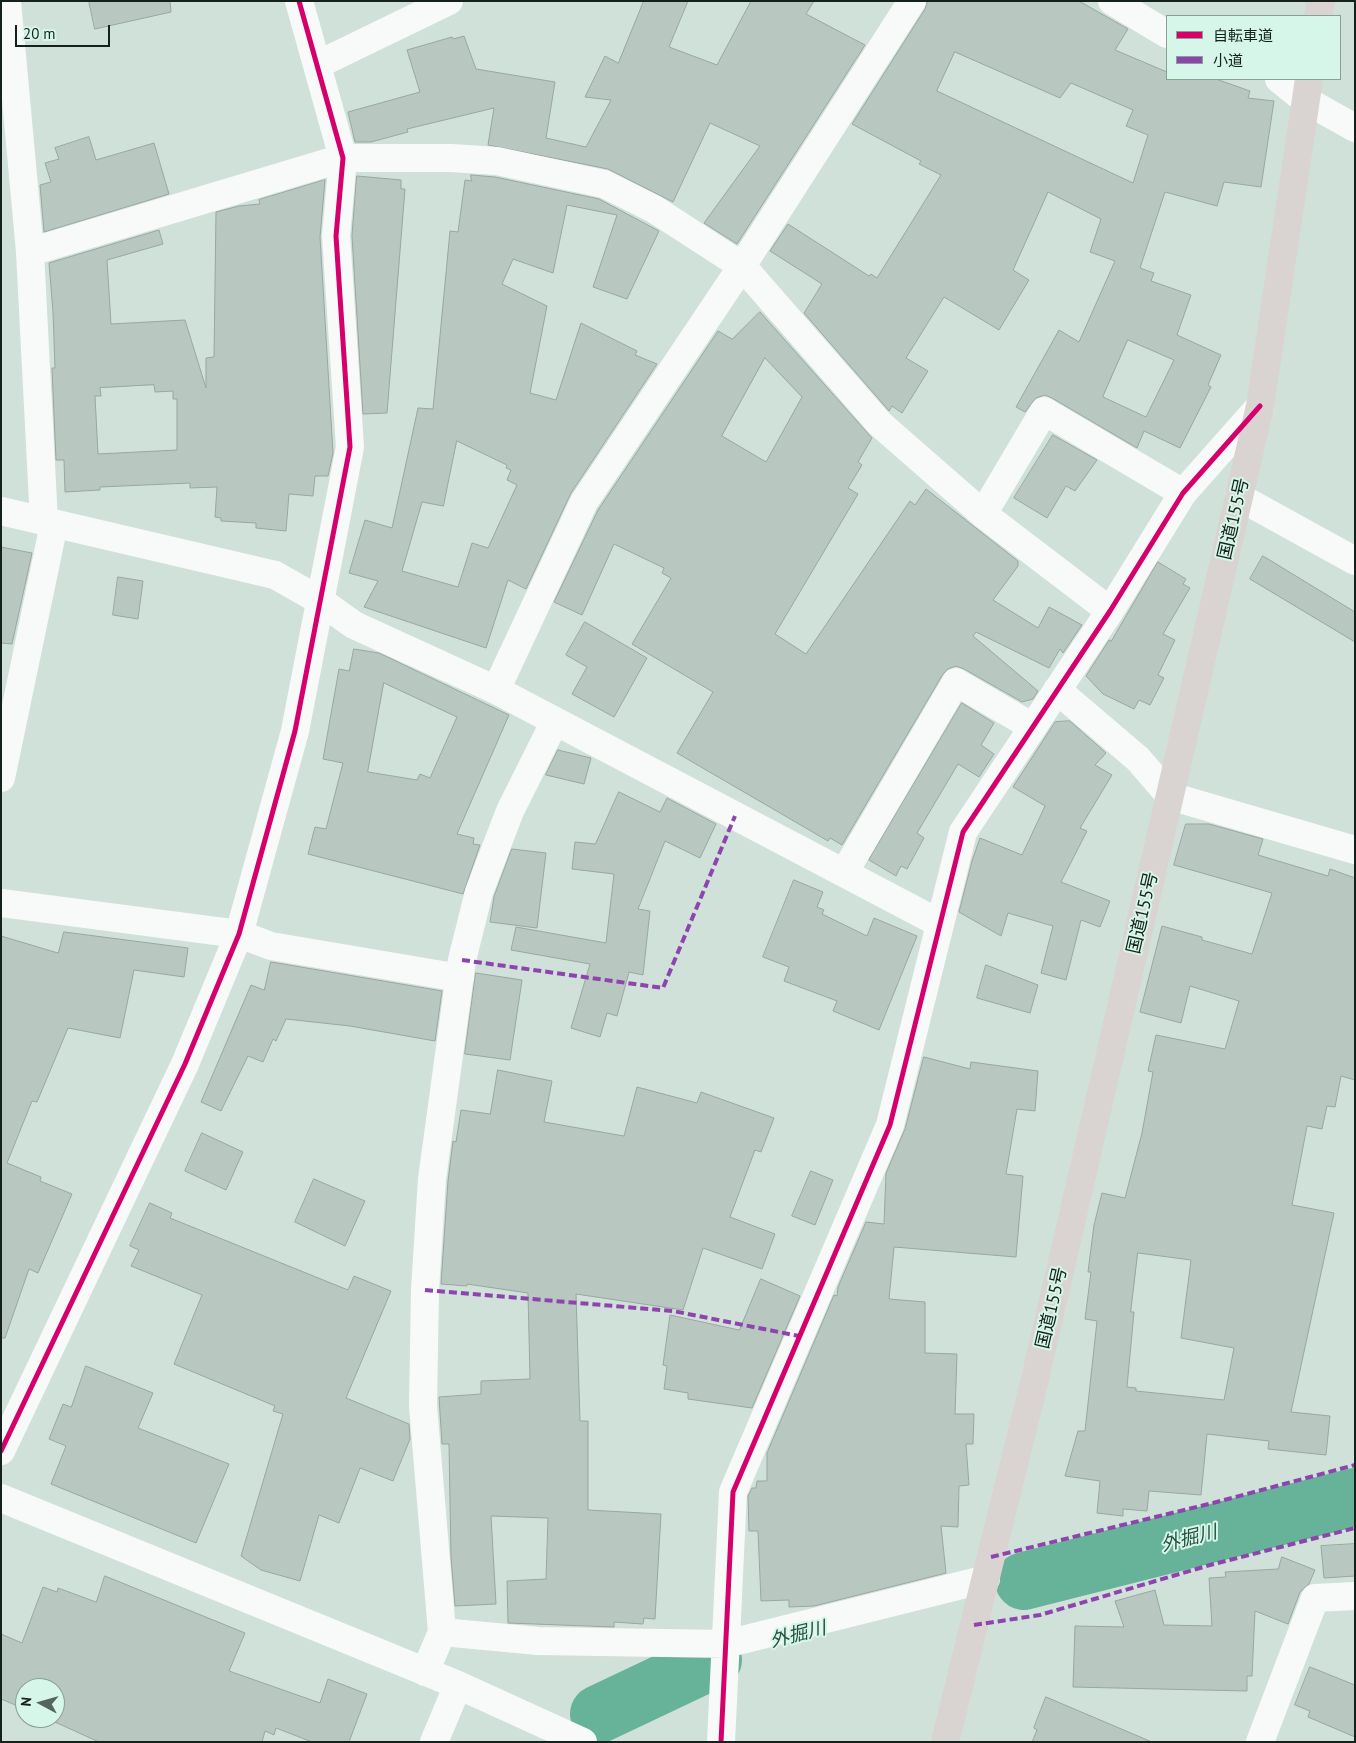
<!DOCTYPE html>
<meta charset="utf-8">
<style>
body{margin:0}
#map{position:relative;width:1356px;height:1743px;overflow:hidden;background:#d0e1da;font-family:"PT Sans","Noto Sans JP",sans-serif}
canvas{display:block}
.frame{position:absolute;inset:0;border:2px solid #15211c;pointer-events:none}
.legend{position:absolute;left:1166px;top:15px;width:175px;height:65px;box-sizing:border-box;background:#d5f6e8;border:1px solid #88a196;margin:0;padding:6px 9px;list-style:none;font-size:15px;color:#15211c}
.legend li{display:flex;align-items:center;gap:10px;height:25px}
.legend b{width:25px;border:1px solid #88a196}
.north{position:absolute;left:15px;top:1678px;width:50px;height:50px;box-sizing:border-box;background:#d5f6e8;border:1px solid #88a196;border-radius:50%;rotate:276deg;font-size:14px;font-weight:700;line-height:20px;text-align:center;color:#15211c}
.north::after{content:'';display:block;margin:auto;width:18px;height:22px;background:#56645e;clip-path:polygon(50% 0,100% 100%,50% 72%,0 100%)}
.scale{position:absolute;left:15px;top:25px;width:95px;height:22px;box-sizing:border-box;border:2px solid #15211c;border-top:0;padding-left:6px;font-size:15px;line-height:18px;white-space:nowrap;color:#15211c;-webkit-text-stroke:4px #d5f6e8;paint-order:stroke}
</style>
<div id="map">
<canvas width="1356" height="1743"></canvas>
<div class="frame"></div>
<ul class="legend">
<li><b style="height:6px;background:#d6006c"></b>自転車道</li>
<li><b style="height:6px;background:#8e44ad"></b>小道</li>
</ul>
<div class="north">N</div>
<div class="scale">20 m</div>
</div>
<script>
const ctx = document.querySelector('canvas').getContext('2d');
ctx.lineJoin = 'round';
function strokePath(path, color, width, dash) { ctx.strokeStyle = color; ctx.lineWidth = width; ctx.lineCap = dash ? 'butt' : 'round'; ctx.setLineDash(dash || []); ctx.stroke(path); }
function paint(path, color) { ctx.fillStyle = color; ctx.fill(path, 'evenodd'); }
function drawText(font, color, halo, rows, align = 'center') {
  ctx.font = font + ' "PT Sans","Noto Sans JP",sans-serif'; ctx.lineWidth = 4; ctx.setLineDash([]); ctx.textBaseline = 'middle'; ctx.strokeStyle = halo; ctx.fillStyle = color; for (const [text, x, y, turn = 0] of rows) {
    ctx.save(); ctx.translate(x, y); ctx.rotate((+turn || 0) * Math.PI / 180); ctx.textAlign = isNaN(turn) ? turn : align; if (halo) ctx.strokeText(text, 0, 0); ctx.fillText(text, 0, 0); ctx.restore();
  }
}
strokePath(new Path2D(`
 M1024,1581L1355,1497
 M599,1714L713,1660`), '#67b39a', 58);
const building = new Path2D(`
 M89,1H170L171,12L95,29Z
 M644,1H688L669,47L717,65L751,1H814L806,14L865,45L737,244L704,223L760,146L710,123L673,202L608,169L488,145L494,108L407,129L408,132L371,142H355L348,112L420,92L407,50L452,37L453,39L464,36L476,69L555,82L546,138L586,147L611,100L585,97L605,56L618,63Z
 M928,1H1079L1128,29L1115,50L1167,72V79H1216L1250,91L1248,98L1274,101L1261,187L1224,182L1217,206L1165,192L1140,268L1154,273L1151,281L1191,295L1177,335L1221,355L1208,385L1211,387L1180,448L1144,431L1137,448L1052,398L1045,395L1036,398L1025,412L1016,407L1059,330L1079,342L1115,261L1090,252L1101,219L1048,192L1013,270L1029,280L999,330L944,297L906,358L928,371L902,413L892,406L889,411L804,313L822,284L770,251L788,224L869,276L871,274L877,278L941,175L919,164L921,161L852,124L925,9ZM955,52L1060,98L1071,83L1133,110L1126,126L1148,135L1133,183L937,91ZM1128,340L1174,360L1146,417L1103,397Z
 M89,137L96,160L154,143L169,194L44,232L40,185L51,182L45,163L59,159L55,148Z
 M471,175L495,177L599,199L659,231L627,299L593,287L617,215L567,205L553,273L513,259L502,284L547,306L530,393L556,400L581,323L637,351L635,355L657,364L571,493L526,589L508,580L486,648L364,607L378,581L349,573L365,520L392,528L418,408L433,409L450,231L458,232L465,180L471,181ZM457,441L507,465L506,468L511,470L507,480L517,485L488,548L472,543L458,587L402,571L422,502L443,506Z
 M357,176L401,180V189H405L387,413L363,414L352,236Z
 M325,180L320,237L333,453L328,476H315L313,496L289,494L286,531L256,528V523L221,521V518L215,517L217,487L190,488V483L100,487V490L65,492L64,460H56L52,368H55L53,312L49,263L159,230L163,244L107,260L111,324L185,320L206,388V358L214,357L216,212L239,206L260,204L259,200ZM154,385L155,392L173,391V399H177V450L98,454L95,396H101L100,388Z
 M760,312L872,438L858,462L862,465L848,488L858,494L775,634L806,654L910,501L915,505L926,489L1018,561V566L993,600L1038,628L1049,607L1082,625L1063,653L1060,649L1049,668L976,632L973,636L1038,691L1033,699L1022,702L964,669L956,666L948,669L943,674L842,845L830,838L828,841L677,753L713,692L632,644L671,578L662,573L664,568L614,544L582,615L554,602L598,510L718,331L732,339ZM765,358L802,397L766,462L722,436Z
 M1053,435L1097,460L1075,491L1066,486L1047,518L1014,498Z
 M1,547L32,553L12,644L1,643Z
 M1263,556L1355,612V642L1250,579Z
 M1158,562L1186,579L1183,584L1190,588L1163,634L1175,640L1158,675L1164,678L1150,705L1139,700L1134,709L1103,694L1086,676L1109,640L1111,641Z
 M118,577L143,581L138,619L113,615Z
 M585,622L647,658L614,717L572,694L587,667L566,655Z
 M354,649L379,653L509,715L457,834L474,838L473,844L480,845L463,894L308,854L315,827L326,829L343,763L323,759L339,669L349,671ZM384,683L457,717L430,778L420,774L417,780L368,772Z
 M962,703L994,723L981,745L994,754L979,777L958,764L917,833L924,838L907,869L901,866L896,876L869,860Z
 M1070,721L1106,753L1095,765L1112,775L1080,828L1087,831L1061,882L1110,901L1100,927L1081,920L1066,980L1041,973L1053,926L1008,913L1001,936L959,912L972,861L980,838L1022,855L1045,806L1013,787L1055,722Z
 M558,750L591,758L584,784L546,775Z
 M619,792L660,812L667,798L716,824L700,858L665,841L638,909L650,911L643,975L629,972L617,1016L607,1013L600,1037L571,1028L590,964L511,950L516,927L606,943L614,874L572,869L575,842L595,844Z
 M1186,824H1209L1263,839L1258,855L1328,876L1330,869L1355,878V1080L1341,1076L1335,1107L1327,1106L1322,1129L1307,1126L1292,1205L1334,1213L1291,1412L1330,1416L1326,1455L1268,1449L1269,1441L1207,1434L1201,1495L1149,1491L1147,1511L1123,1509V1516L1097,1513L1100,1481L1065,1476L1078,1431H1085L1097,1321L1085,1319L1091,1272H1088L1094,1225L1102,1193L1125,1198L1142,1133L1153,1072L1148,1071L1156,1035L1225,1049L1239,1001L1190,986L1181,1023L1140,1012L1162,926L1202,937V940L1252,954L1272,893L1174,865ZM1138,1253L1191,1260L1181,1338L1234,1348L1224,1400L1136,1391V1388L1127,1387L1134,1312H1131Z
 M512,849L546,853L537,928L490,922L494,897Z
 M794,880L823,892L817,907L824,910L822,914L867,936L874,918L917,936L879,1030L833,1011L837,1001L784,981L789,967L763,957Z
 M64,932L188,948L184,977L134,970L120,1038L68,1028L37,1102L32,1101L7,1163L41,1177L40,1181L72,1194L38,1273L29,1269L5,1338H1V936L58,953Z
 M271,962L442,991L435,1041L350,1026L286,1019L276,1041L273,1039L263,1062L248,1056L221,1111L201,1102L251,985L264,990Z
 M986,965L1038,985L1030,1013L977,998Z
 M476,973L522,980L510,1060L465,1054Z
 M924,1057L970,1069L971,1062L1038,1071L1035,1111L1017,1109L1006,1174L1023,1176L1016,1257L894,1247L889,1299L925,1302V1353L957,1354L955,1414H974L973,1444H966L969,1485L959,1486L958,1527L941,1526L946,1573L814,1606L789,1607V1600L761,1601L758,1531H749L748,1496L752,1488H756L757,1481H767V1453L834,1295L837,1296L838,1287L866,1222L884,1224L886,1173L905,1129Z
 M498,1070L552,1081L544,1122L624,1136L637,1087L697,1103L701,1092L774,1118L761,1152L755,1150L730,1217L775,1234L762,1269L703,1248L683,1310L576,1294L580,1421H588V1510L661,1514L655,1619L644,1618L643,1624L614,1622V1627L508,1623L507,1581L546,1579L548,1518L491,1516L496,1604L455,1606L451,1557L449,1444H442L439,1397L481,1394V1381L530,1379L528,1293L467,1284V1286L441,1284L448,1181L453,1141L456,1142L461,1110L490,1114Z
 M202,1133L243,1152L226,1190L185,1171Z
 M811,1171L833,1180L815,1225L792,1216Z
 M314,1179L365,1201L345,1246L295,1222Z
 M150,1203L172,1213L170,1218L348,1290L354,1276L391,1291L346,1398L409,1424L410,1439L393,1481L360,1468L339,1523L319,1515L300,1581L261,1570L241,1556L283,1414L273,1411L275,1406L174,1364L202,1295L131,1266L139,1250L130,1246Z
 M761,1279L800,1296L752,1408L688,1399V1393L664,1389L667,1366L663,1365L670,1315L739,1330Z
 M86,1366L153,1393L138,1428L229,1464L196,1543L51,1484L66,1446L49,1439L63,1404L71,1407Z
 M1355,1544V1576L1324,1578L1321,1546Z
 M1282,1557L1315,1570L1309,1584L1300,1592L1288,1624L1255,1611L1252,1676H1247V1691L1073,1687L1075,1626L1124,1627L1115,1601L1155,1590L1164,1625L1212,1626L1209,1578L1226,1577L1225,1572L1278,1569Z
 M105,1576L245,1633L229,1671L320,1703L328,1679L367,1694L349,1742H312L276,1728L274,1735L265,1731L262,1742H99L46,1718H55V1688H25V1709L1,1699V1634L22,1643L43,1587L57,1592L58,1588L96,1602Z
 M1310,1667L1355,1685V1737L1308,1717L1310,1711L1295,1705Z
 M1046,1697L1152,1742H1032L1037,1730L1034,1728Z`);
paint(building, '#b9c7c1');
strokePath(building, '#99a6a1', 1);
strokePath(new Path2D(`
 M7,1L30,252L44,522
 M1112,1L1167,34
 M317,65L449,1
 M1279,79L1305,100L1355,128
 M30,252L343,158H451L497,161L604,184L654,209L742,266L880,424L983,514L1110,611
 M1239,497L1355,561
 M1,511L275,575L319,600L354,625L496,690L939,923
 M983,514L1044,411L1183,493
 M496,690L584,502L742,266L912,1
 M1057,690L1138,759L1170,796L1355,850
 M1,778L54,524
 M844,873L956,682L1033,727
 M1,903L239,934L271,946L460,978
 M1,1451L185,1064L239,934L295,731L350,447L336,236L343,158L299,1
 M1,1498L458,1685L583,1742
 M442,1632L538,1641L726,1644L986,1579
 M425,1672L442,1632L423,1406L425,1290L432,1179L462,960L479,892L510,811L555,721
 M434,1742L458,1685
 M721,1742L733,1492L890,1125L963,832L1110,611L1183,493L1260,406
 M1260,1742L1315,1598L1355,1596`), '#f8faf9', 28);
strokePath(new Path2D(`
 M1318,16L1321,1
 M945,1742L1034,1383L1260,406L1309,79`), '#d9d3d1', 28);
strokePath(new Path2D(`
 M462,960L663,988L735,816
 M425,1290L673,1311L799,1336
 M991,1557L1213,1503L1355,1465
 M974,1625L1040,1615L1210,1565L1355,1528`), '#8e44ad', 4, [8, 4]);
strokePath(new Path2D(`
 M1,1451L185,1064L239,934L295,731L350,447L336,236L343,158L299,1
 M721,1742L733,1492L890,1125L963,832L1110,611L1183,493L1260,406`), '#d6006c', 5);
drawText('18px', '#15211c', '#d5f6e8', [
 ["国道155号",1234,519,-77],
 ["国道155号",1143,913,-77],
 ["国道155号",1052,1308,-77]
]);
drawText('italic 19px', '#244e3f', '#d5f6e8', [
 ["外掘川",1189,1539,-14],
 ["外掘川",798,1635,-14]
]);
</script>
